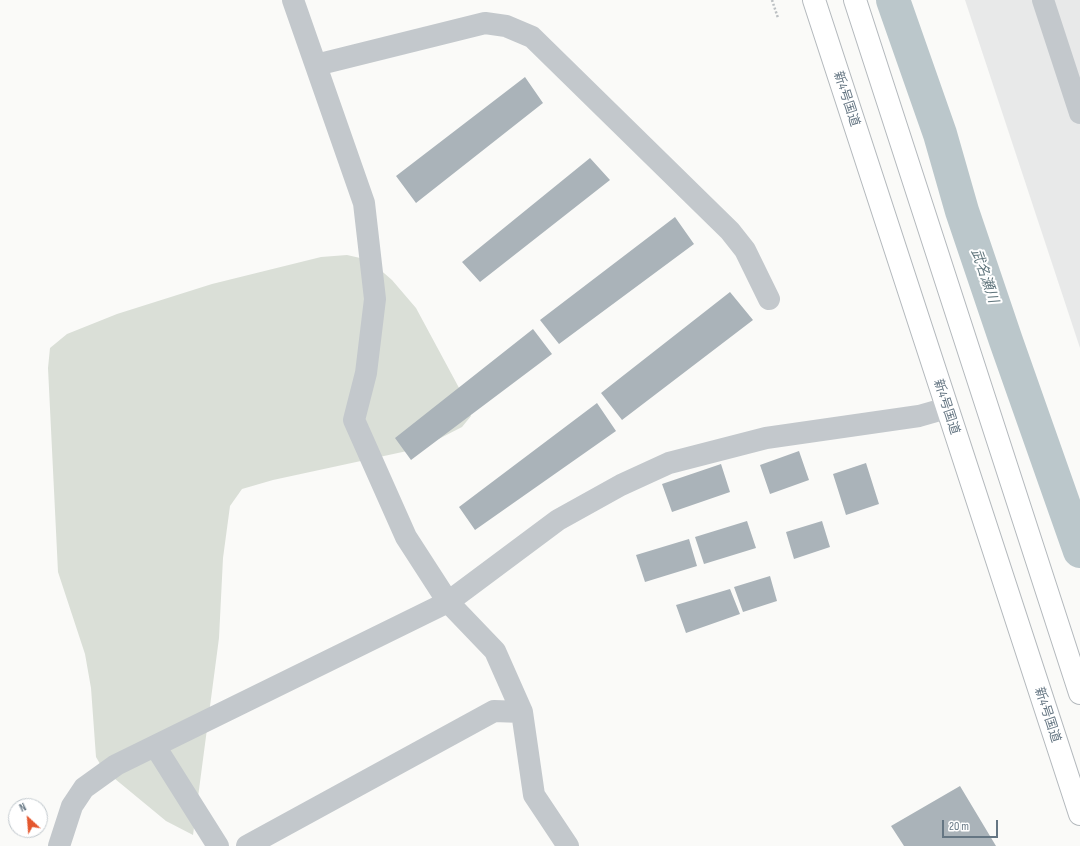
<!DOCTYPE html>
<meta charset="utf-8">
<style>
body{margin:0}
#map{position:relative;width:1080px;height:846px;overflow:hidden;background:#fafaf8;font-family:"Sofia Sans Condensed",sans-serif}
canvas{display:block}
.north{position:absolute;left:8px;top:798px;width:40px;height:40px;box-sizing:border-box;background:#fff;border:1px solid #c1c8cd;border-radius:50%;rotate:334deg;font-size:11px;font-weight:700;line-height:16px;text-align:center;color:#657683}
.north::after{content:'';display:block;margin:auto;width:14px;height:18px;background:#e4572e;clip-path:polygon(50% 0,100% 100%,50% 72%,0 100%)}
.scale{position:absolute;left:942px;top:820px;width:56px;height:18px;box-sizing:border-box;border:2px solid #657683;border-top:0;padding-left:5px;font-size:12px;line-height:14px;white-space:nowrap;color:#657683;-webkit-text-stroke:3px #fff;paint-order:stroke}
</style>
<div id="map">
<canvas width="1080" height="846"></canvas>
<div class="north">N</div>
<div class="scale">20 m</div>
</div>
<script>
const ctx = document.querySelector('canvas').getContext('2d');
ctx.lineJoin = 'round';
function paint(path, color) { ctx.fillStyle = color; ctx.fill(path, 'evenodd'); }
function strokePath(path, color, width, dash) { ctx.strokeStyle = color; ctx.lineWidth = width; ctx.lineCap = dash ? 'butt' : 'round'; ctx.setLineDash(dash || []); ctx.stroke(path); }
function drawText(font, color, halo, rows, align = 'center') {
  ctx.font = font + ' "Sofia Sans Condensed","Noto Sans JP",sans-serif'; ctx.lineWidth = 4; ctx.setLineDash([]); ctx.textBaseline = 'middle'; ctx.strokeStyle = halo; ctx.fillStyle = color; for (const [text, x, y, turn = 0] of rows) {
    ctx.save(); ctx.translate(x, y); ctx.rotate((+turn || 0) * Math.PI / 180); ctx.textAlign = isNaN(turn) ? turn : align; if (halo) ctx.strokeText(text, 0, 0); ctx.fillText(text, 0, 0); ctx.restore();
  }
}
paint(new Path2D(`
 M965,0H1080V348Z`), '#e8e9e9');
paint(new Path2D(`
 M347,255L369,260L392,280L416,308L465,399L471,416L462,427L421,448L273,480L242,489L230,506L223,558L219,638L193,835L166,821L103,769L96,757L91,688L85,654L58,572L48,368L50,348L67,334L117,314L212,284L321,257Z`), '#dadfd7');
strokePath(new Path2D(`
 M893,0L940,134L962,211L1006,341L1080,551`), '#bbc7cb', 34);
paint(new Path2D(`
 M525,77L543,103L416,203L396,176Z
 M590,158L610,180L480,282L462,262Z
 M675,217L694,244L559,344L540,320Z
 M730,292L753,320L622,420L601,393Z
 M533,329L552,354L411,460L395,438Z
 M597,403L616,431L475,530L459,507Z
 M799,451L809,480L770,494L760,465Z
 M866,463L879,504L846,515L833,474Z
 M721,464L730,492L672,512L662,484Z
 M747,521L756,548L704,564L695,537Z
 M822,521L830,547L794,559L786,532Z
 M689,539L697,566L645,582L636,555Z
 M770,576L777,601L743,612L734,587Z
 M730,589L740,614L686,633L676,605Z
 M960,786L996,846H904L891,826Z`), '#aab3b9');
const highway = new Path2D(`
 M814,0L1080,814
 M855,0L1080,693`);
strokePath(highway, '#b4b9bd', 24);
strokePath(new Path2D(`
 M772,0L778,18`), '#bbbfc2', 2.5, [2, 2]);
strokePath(new Path2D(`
 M293,0L364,203L375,299L366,373L354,420L406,537L448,602L495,651L522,712L534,795L568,846
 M1043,0L1080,113
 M316,65L485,23L506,26L532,37L730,231L745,250L769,299
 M155,746L218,846
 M59,846L72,806L84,788L116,765L448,602L558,520L621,485L669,463L766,438L919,416L947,408
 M247,846L494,711L522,712`), '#c3c8cc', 22);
strokePath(highway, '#fff', 22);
drawText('13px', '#657683', '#fff', [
 ["新4号国道",846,99,72],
 ["新4号国道",946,407,72],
 ["新4号国道",1047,715,72]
]);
drawText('italic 14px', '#60757c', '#fff', [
 ["武名瀬川",984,276,71]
]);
</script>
